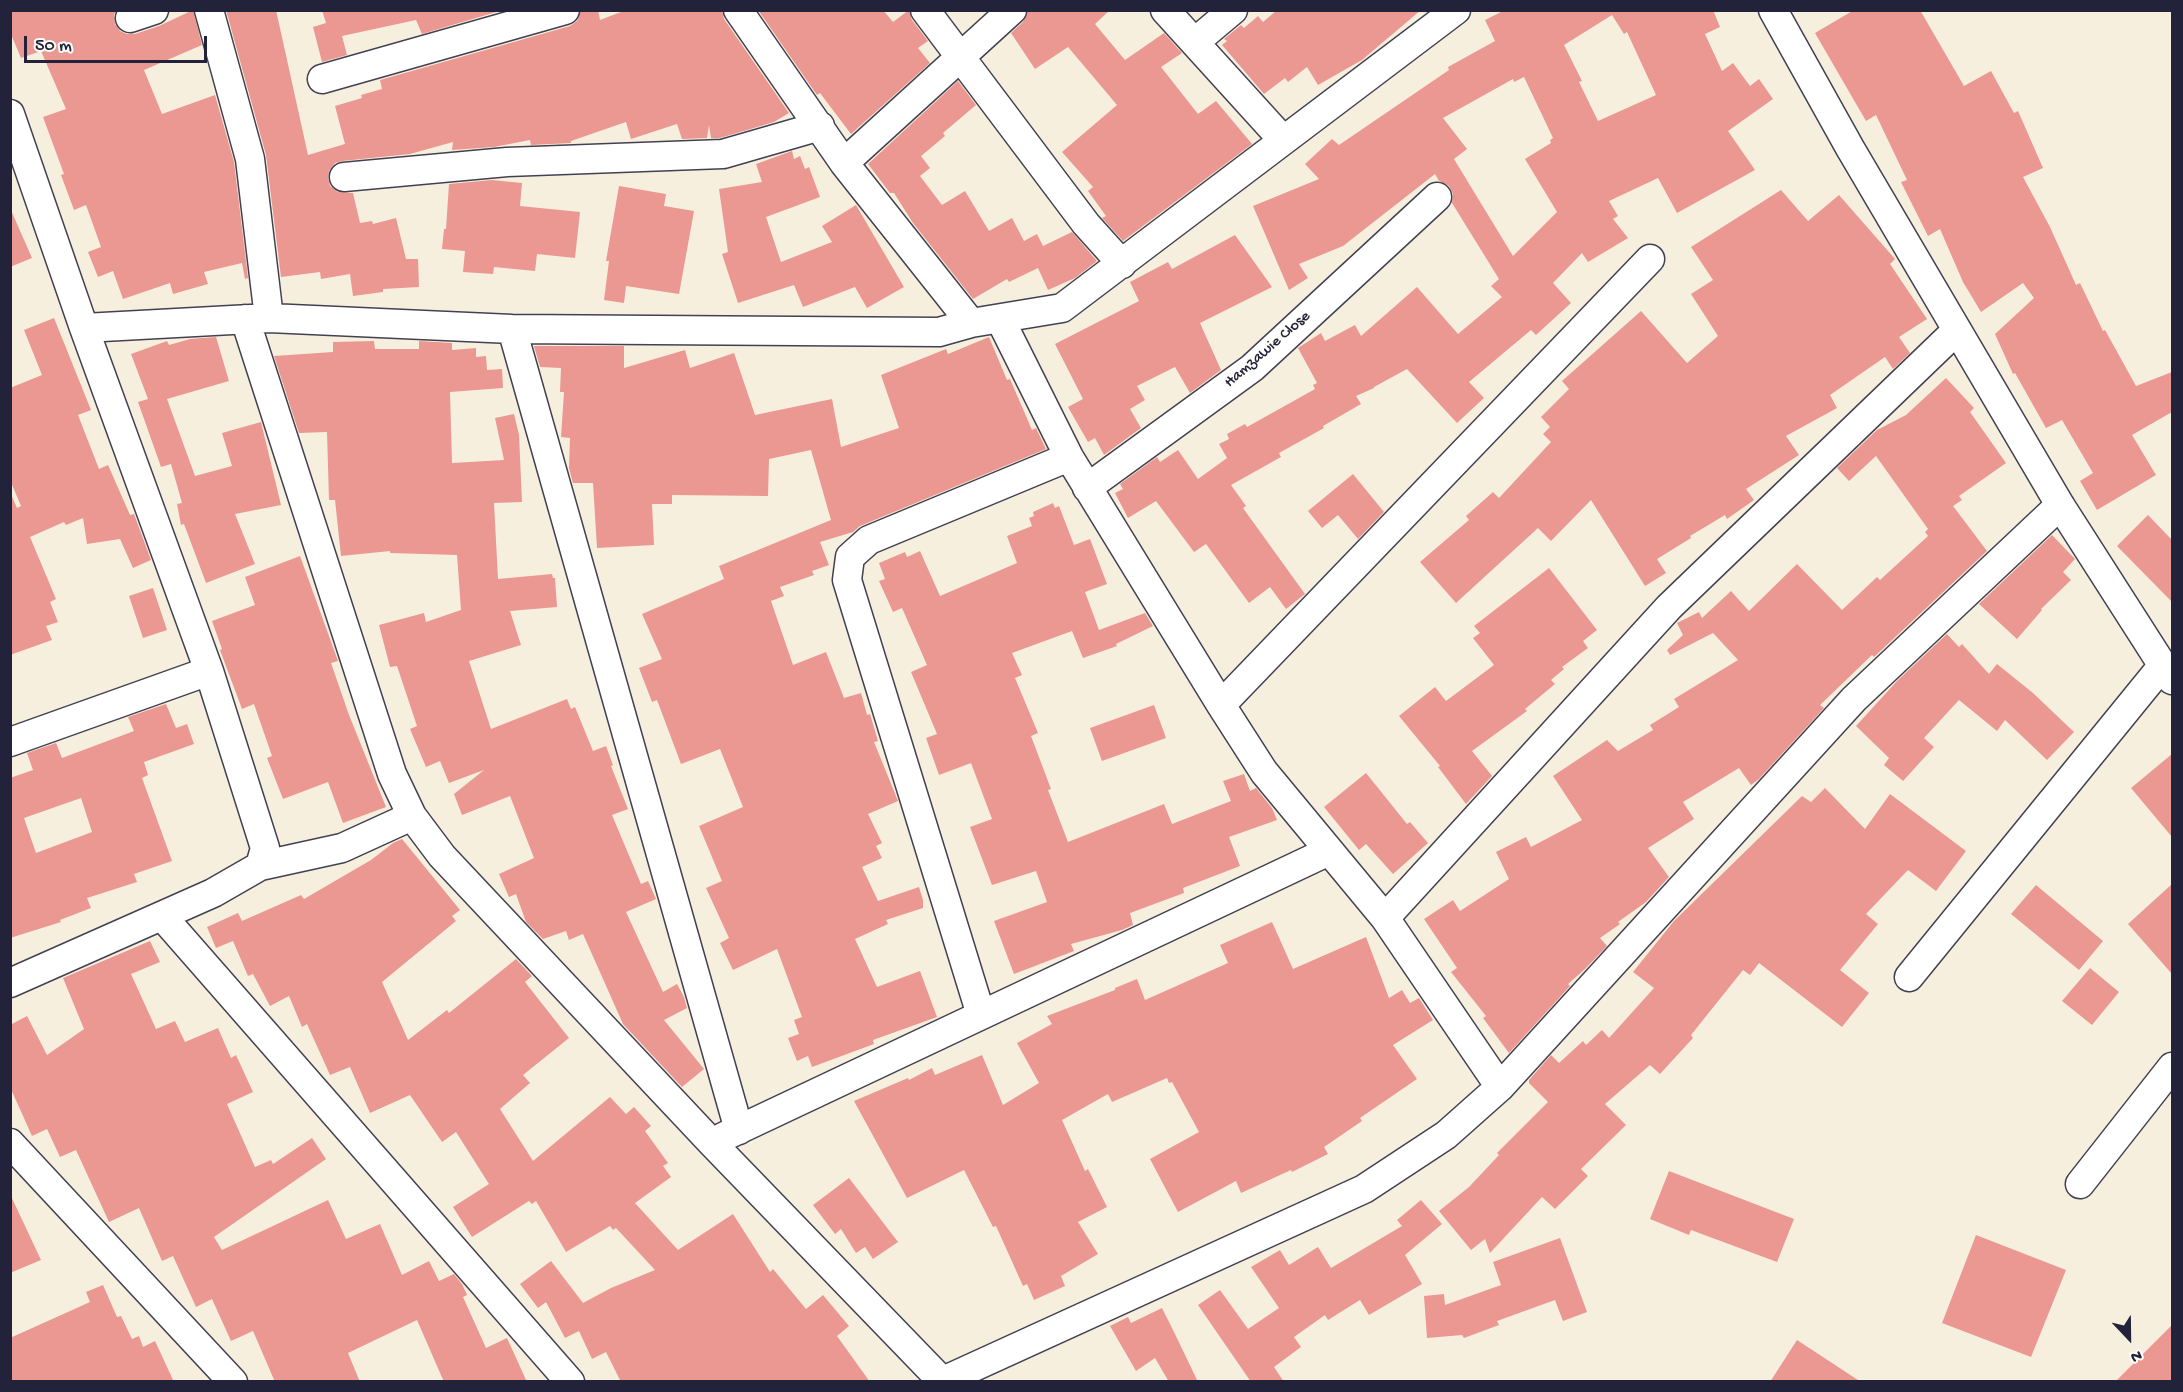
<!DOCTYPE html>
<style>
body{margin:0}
#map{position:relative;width:2183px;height:1392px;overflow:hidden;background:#f7efde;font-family:"Gochi Hand",sans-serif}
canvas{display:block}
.frame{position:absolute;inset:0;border:12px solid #22223b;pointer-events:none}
.north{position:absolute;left:2099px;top:1308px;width:60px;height:60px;-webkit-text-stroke:4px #fdfcf7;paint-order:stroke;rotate:158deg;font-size:16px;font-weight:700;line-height:24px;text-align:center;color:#22223b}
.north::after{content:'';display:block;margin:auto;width:21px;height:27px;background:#22223b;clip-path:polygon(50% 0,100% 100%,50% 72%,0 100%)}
.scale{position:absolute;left:24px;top:36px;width:183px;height:27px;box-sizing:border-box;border:3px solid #22223b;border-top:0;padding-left:8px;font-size:18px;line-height:21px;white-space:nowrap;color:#22223b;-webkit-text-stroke:4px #fdfcf7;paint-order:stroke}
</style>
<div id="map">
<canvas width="2183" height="1392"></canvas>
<div class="frame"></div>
<div class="north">N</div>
<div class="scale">50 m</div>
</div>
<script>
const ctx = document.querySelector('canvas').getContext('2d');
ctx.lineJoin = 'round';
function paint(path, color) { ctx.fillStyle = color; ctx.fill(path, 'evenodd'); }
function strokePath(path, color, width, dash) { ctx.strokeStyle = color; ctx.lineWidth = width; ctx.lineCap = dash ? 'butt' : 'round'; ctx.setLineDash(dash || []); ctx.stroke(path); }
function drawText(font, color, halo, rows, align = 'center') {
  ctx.font = font + ' "Gochi Hand",sans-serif'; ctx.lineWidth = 4.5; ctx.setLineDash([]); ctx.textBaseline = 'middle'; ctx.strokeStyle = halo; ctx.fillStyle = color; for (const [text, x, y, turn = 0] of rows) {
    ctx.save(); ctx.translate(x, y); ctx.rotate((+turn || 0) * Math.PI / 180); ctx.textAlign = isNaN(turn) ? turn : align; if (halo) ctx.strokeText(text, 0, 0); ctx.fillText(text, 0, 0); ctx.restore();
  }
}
paint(new Path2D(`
 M10,10H116L114,15L115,24L120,31L127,34H135L159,26L193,10L202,45L144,70L162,114L215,95L234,162L248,278L245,279L242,263L204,272L208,284L173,294L170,283L123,299L113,271L98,277L88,252L101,247L86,205L74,210L61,175L64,174L43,117L66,109L41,51L21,58L10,32Z
 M226,10H276L308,155L345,144L335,106L362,98L361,95L382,89L380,80L570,26L577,21L581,10H598L600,20L626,10H722L724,19L789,113L774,122L720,138H711L709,125L707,138L682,139L677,124L631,139L626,122L571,141V143L531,145L530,140L494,147L452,150L453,142L410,154L342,161L335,163L329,171L328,178L330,186L338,192L353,193L360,223L372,221L373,224L396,218L406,259H418L419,287L383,289V292L353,296L350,274L321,279L320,272L281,277L266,155Z
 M322,10H503L422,34L416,20L342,36L347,55L322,62L313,27L326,23Z
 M758,10H883L893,22L909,10L912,20L928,41L918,48L930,63L851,134L820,93L817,95Z
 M1028,10H1110L1095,24L1125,60L1164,33L1182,53L1161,67L1198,114L1216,101L1252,144L1123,241L1102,218L1106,216L1088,191L1093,187L1062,152L1117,105L1068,47L1035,69L1011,33L1023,22Z
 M1277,10H1421L1362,60L1318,85L1307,67L1288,82L1285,78L1264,94L1222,45L1227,41L1224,39L1241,25L1244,28L1258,16L1263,22Z
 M1505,10H1713L1720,27L1705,34L1722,71L1733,63L1750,86L1759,79L1773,99L1728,131L1755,170L1677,213L1658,178L1609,201L1618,216L1613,219L1628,238L1588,262L1582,253L1553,283L1571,303L1536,335L1531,330L1469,382L1484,398L1457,423L1407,369L1374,387V388L1356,396L1361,404L1323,426L1324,428L1279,453L1281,457L1231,485L1246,506L1243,508L1305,594L1286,609L1270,587L1249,603L1206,544L1194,552L1156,501L1128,518L1115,493L1123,489L1120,484L1157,457L1160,462L1178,450L1198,479L1227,458L1219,444L1229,439L1227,434L1245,424L1247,427L1315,389L1313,385L1317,383L1298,348L1321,333L1325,341L1355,325L1361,336L1417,287L1458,334L1502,297L1491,286L1499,279L1452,203L1453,194L1449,186L1439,181L1435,174L1343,246L1299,264L1308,278L1289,290L1253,206L1319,179L1305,164L1332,139L1339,145L1449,70L1448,67L1495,41L1485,20ZM1612,15L1624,34L1627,32L1656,95L1598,121L1579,82L1582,81L1564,45ZM1524,77L1553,138L1550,140L1551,143L1525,159L1557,212L1513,256L1454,159L1467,149L1443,118L1513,79L1514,82Z
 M1854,10H1920L1964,86L1991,71L2014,113L2018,111L2043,168L2023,177L2050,227L2076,285L2080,283L2103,331L2105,330L2136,386L2172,372V412L2132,435L2156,475L2097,510L2080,481L2093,473L2062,420L2046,428L2015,373L2013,374L1995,334L2034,298L2023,283L1981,312L1963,282L1940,229L1928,236L1901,182L1907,180L1876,115L1866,121L1815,33Z
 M958,81L976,105L943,133L945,136L921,156L930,168L920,176L942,205L965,191L989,231L1012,218L1024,241L1037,234L1043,246L1072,232L1097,261L1075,278L1048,290L1038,268L1009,282L1007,279L973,299L913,223L894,193H890L868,164Z
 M792,151L794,159L800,156L805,169L809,167L820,197L766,217L781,262L832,242L822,226L856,205L904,287L867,308L855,287L803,307L794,285L738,303L722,254L728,252L719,189L762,182L756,164Z
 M492,180L522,183L520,206L580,212L575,258L537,254L535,271L494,267L493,274L463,272L465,251L442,249L444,229H446L449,184Z
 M619,186L666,194L664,206L694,211L679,294L626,286L624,303L604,300L609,261H606Z
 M1781,190L1808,221L1839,195L1895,259L1890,264L1927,319L1899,337L1910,353L1893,369L1885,357L1830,395L1837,408L1786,436L1799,455L1746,489L1754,500L1727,519L1725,515L1690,536L1691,538L1657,559L1666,573L1645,586L1591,500L1551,541L1538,528L1456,603L1420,562L1469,520L1466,516L1493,492L1499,498L1551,442L1543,434L1550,427L1541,417L1569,389L1562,381L1641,311L1687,363L1718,336L1691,294L1713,280L1691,247Z
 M10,208L32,258L10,267Z
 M1235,235L1272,287L1200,323L1221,370L1190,393L1175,367L1137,386L1145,400L1130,409L1141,428L1104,455L1095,438L1088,442L1068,407L1083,399L1055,344L1139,301L1130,282L1168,262L1172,269Z
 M54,318L91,410L78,415L99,469L108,465L130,515L134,514L151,560L133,568L120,539L87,544L83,518L66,525L64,522L30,537L56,599L50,602L58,622L46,626L52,640L10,655V492L17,508L21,506L10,480V388L42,375L24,330Z
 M216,337L229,381L167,399L195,476L232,466L222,433L261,422L281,505L235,514L255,564L206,583L184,524L181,525L177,504L182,503L171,464L161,467L138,402L148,399L131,354L167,341L169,345L190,339Z
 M989,337L1007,380L1010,379L1032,430L1036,428L1046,449L860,526L853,532L820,542L829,565L812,571L814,575L780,587L784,596L771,601L793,665L826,652L844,698L861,693L867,715L870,714L878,741L874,742L898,801L868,814L882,843L876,846L882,858L862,867L878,901L919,887L923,900V908L886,920L888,924L855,939L877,987L920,971L937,1017L873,1040L874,1044L812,1067L808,1056L797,1061L788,1038L799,1034L794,1020L802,1017L777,949L733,970L720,943L729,938L706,888L722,881L699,826L743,807L720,749L681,764L657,700L652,702L639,668L662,659L642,614L724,579L719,566L831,520L811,450L769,459L768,496L672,495V504H652L654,545L597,548L593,483H573L569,468L570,438L561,437L564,392H560L561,368L540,367L534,346H624V368L685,350L690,368L734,353L755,415L832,399L841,447L899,428L881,375L946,349L948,354Z
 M374,341L375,349H419V341L452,343V350L476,348V357L486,356L487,370L502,369L503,388L450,392L452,463L504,460L495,418L514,414L519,435L522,502L494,503L498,579L552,574L553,578H555L557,607L510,611L521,645L469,661L491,729L567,699L571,709L575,707L593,751L606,746L613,765L611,766L628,809L612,815L641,884L648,881L656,899L626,912L663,992L677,984L684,997L687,1008L664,1020L704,1069L682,1087L623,1024L583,934L569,940L566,931L543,939L526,922L516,894L509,897L499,874L534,858L510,796L462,815L454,794L484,770L449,783L440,761L426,767L410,729L417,726L397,666L390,667L379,625L424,613L426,622L461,610L457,555L390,553V551L341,556L335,500H329L327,432L299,433L274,356L333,352V342Z
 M1946,378L1974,408L1970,412L2006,463L1959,496L1962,500L1953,506L1987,551L1874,657L1872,655L1820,705L1824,708L1759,779L1751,785L1739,768L1683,802L1694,819L1648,848L1669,877L1646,902L1618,922L1620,924L1600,938L1607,946L1585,969L1568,984L1570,986L1509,1053L1483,1018L1486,1016L1451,972L1457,968L1424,919L1453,900L1460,911L1509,879L1496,852L1526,837L1531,847L1582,820L1553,776L1607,740L1618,751L1653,730L1650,725L1679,707L1674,699L1738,660L1713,633L1670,655L1667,650L1683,635L1677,623L1699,612L1702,618L1731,591L1749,611L1797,564L1842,610L1877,577L1880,580L1928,536L1925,532L1928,529L1876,456L1849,481L1837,468L1877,430L1906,415Z
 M1353,474L1384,512L1358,539L1338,515L1322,528L1308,511Z
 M1053,503L1055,508L1059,506L1074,545L1090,539L1107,584L1085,592L1099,630L1145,613L1153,626L1116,644L1117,646L1083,658L1072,631L1012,653L1022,675L1015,678L1038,733L1031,736L1051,789L1048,790L1068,842L1164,804L1172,824L1231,801L1223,781L1244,774L1250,791L1256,788L1272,808L1277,820L1229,837L1240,866L1183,888L1184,893L1130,913L1133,925L1122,930L1071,944L1074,951L1014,974L994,921L1047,902L1036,871L992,885L970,827L992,819L971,763L939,775L926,738L937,734L911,672L927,665L902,608L893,612L879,581L885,579L879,563L905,552L907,557L920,551L940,596L1017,563L1007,536L1032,526L1029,518L1034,516L1033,512Z
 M2148,515L2172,540V602L2117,546Z
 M2052,535L2075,559L2063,572L2071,580L2041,609L2042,610L2017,639L1979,604Z
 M300,556L338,661L331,663L349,715L386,807L343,823L328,782L283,799L267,758L272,756L254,704L242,709L220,650L222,649L212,621L255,605L245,577Z
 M1549,568L1597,630L1583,641L1588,648L1562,667L1564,669L1551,680L1555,684L1525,709L1527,711L1472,751L1492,776L1466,804L1438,767L1440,766L1399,716L1435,687L1446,701L1494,665L1473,638L1480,633L1474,626Z
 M153,588L167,630L143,638L129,596Z
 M1947,634L1959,647L1962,644L1989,674L1997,664L2033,693L2074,732L2047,760L2005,720L1997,731L1959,700L1924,738L1934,747L1903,781L1884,765L1889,758L1856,726L1897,681Z
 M166,704L176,728L187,724L194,744L144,762L148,775L142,778L172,861L134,874L137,882L87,898L91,908L60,920L61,922L10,938V778L33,770L27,753L56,743L62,758L134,731L128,717ZM81,798L92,832L36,853L24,818Z
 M1154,705L1166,738L1102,761L1090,728Z
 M2172,754V837L2131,788Z
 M1366,773L1407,824L1410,822L1428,843L1393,874L1366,844L1359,850L1324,807Z
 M1825,788L1865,829L1890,794L1966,851L1936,891L1908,870L1866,914L1878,924L1840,970L1869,993L1842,1027L1759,963L1750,975L1743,970L1691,1035L1693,1038L1660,1074L1650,1065L1605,1104L1626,1125L1581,1169L1588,1176L1555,1209L1542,1197L1490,1253L1485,1239L1471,1250L1439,1211L1469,1187L1499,1155L1497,1153L1548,1102L1529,1083V1080L1551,1055L1559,1063L1583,1041L1586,1045L1602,1030L1609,1038L1654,988L1633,972L1674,921L1802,796L1811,802Z
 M402,839L460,910L452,916L456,921L382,982L408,1040L447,1010L449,1013L516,959L532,976L525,982L569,1038L523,1075L530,1083L500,1109L533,1161L610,1097L626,1114L634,1107L651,1126L645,1131L668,1163L663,1166L671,1177L635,1203L678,1250L733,1214L770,1272L773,1269L806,1309L823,1295L849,1326L837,1336L870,1382H621L606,1352L592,1359L579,1331L565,1338L546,1302L538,1308L520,1284L551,1261L583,1303L611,1288L655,1270L616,1228L613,1230L610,1226L566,1252L536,1201L532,1204L529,1201L472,1237L453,1207L489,1184L456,1132L442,1142L410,1095L370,1113L350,1067L330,1075L307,1024L302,1027L289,996L270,1006L253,974L248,976L233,941L216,948L207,927L238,913L242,921L301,895L304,899L371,860L393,843Z
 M2172,884V974L2128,924Z
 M2036,885L2103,941L2079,970L2011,914Z
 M1272,922L1293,969L1366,937L1389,998L1402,990L1410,1003L1419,998L1433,1020L1393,1045L1417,1079L1360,1118L1362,1121L1324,1147L1328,1154L1292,1172L1291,1170L1241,1193L1236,1181L1178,1212L1150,1159L1199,1132L1172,1082L1169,1083L1167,1078L1112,1102L1108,1094L1062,1120L1085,1171L1088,1169L1107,1207L1078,1222L1098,1254L1061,1276L1065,1286L1034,1300L1027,1284L1023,1286L996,1226L993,1227L964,1170L907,1198L854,1101L908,1078L909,1080L932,1068L935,1075L982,1055L1003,1105L1039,1083L1017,1043L1052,1024L1047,1016L1115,990V988L1137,979L1145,1000L1228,963L1220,945Z
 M150,941L160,962L131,974L156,1029L175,1021L185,1042L218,1028L231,1058L236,1055L253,1092L227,1104L255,1167L271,1160L273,1164L312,1138L326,1159L214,1237L222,1250L328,1200L346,1239L380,1224L402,1275L429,1261L439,1281L454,1274L462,1284L467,1295L463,1297L486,1348L507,1338L527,1382H444L417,1320L348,1353L360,1382H275L253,1331L231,1341L212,1299L196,1307L173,1256L162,1261L139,1208L109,1222L76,1150L60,1157L47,1129L32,1136L10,1087V1025L27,1016L47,1055L84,1029L63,978Z
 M2090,968L2119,992L2092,1025L2062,1001Z
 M1669,1171L1794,1219L1777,1262L1691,1230L1689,1235L1650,1219Z
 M849,1178L898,1242L873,1259L865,1247L856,1253L841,1229L835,1234L813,1205Z
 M10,1194L41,1260L10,1273Z
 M1421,1200L1442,1224L1405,1255L1422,1284L1369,1315L1360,1300L1328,1320L1325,1315L1294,1337L1301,1347L1274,1367L1284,1382H1251L1198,1305L1220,1290L1248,1329L1279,1308L1251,1267L1280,1250L1289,1265L1318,1247L1331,1268L1402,1226L1397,1220Z
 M1976,1235L2066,1270L2031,1357L1942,1323Z
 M1560,1238L1587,1312L1563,1321L1555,1300L1497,1321L1499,1325L1464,1338L1462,1335L1427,1338L1424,1296L1444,1294L1445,1305L1501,1285L1493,1262Z
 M103,1285L117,1317L121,1316L132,1339L139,1336L143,1347L155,1341L174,1382H10V1338L90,1302L86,1292Z
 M1162,1308L1175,1334L1198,1382H1169L1155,1358L1136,1371L1110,1326L1128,1317L1131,1323Z
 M2172,1325V1382H2115Z
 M1797,1340L1861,1382H1770Z`), '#eb9792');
const minor = new Path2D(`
 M209,10L250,159L269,318
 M738,10L844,163L971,323
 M925,10L1086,224L1122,264
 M1165,10L1283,140
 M1773,10L1850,148L2060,505L2172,680
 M130,18L154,10
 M1195,42L1233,10
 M322,79L565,10
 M10,114L84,328L209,671L265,848L260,866L213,893L10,983
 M844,163L1012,10
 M344,177L507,162L723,154L820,126
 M245,319L392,774L412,816L442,856L711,1142L943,1382
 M1000,319L1069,457L1221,705L1264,772L1385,918L1500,1087
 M84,328L269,318L512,329L939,332L971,323L1062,308L1456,10
 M512,329L739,1130
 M1087,488L1252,368L1437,197
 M1221,705L1650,259
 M10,742L209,671
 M260,866L342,848L412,816
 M162,916L570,1382
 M1385,918L1669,607L1957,330
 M1909,977L2163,665
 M981,1015L847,580L850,557L869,540L1069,457
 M723,1137L1329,851
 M10,1143L233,1382
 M2080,1184L2172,1067
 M943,1381L1364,1189L1446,1135L1500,1087L1854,699L2060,505`);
strokePath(minor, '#424153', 31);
strokePath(minor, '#fff', 28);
drawText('16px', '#22223b', '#fdfcf7', [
 ["Hamzawie Close",1268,350,-41]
]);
</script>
